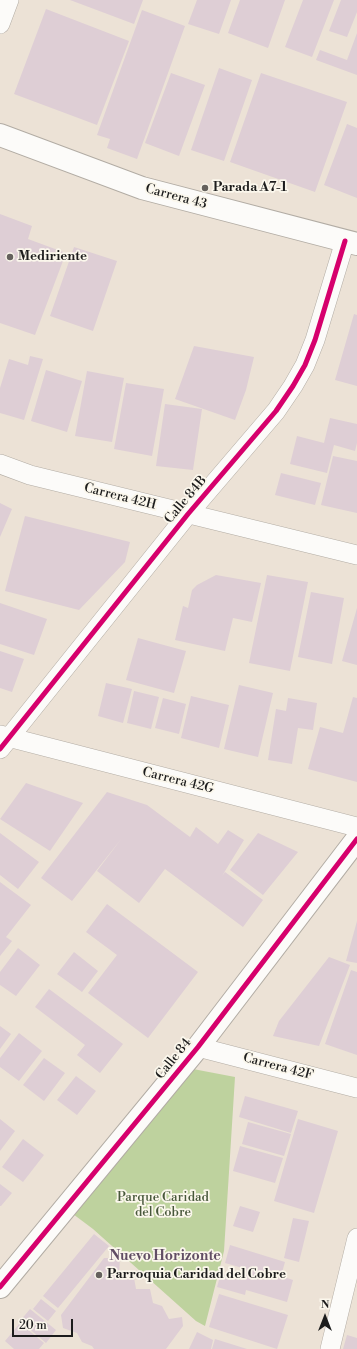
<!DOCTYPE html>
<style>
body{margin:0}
#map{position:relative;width:357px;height:1349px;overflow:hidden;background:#ece2d6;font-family:"Libre Bodoni",serif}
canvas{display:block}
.north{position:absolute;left:305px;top:1297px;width:40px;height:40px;-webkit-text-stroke:3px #fbf7ec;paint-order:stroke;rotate:0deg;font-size:11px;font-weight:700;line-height:16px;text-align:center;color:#1c1c1c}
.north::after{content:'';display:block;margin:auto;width:14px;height:18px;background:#1c1c1c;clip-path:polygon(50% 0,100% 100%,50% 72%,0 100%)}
.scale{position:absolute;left:12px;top:1319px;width:61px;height:18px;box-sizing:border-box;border:2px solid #1c1c1c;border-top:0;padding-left:5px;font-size:12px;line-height:14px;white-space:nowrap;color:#1c1c1c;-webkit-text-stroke:3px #fbf7ec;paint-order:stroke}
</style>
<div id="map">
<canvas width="357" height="1349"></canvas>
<div class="north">N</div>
<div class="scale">20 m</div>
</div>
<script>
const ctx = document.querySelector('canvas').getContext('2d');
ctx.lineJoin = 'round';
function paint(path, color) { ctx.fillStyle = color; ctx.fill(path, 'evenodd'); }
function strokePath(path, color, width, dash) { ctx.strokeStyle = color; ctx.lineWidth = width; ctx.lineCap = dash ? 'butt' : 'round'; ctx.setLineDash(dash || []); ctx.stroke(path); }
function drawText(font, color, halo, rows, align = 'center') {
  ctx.font = font + ' "Libre Bodoni",serif'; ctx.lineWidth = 3.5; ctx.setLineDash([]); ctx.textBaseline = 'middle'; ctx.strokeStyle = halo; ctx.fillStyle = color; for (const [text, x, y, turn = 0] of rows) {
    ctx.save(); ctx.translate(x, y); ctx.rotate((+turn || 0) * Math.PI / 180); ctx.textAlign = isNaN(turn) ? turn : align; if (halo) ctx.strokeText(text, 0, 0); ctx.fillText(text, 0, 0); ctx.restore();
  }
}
paint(new Path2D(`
 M193,1069L235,1077L224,1251L205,1326L196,1321L93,1229L73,1214Z`), '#bed29e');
paint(new Path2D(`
 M70,0H143L134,24Z
 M197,0H231L219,34L188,24Z
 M240,0H285L268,48L228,33Z
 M303,0H334L312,57L285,47Z
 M341,0H357V12L347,37L329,31Z
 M46,9L129,41L97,125L14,94Z
 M142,10L185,26L137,159L107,148L110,139L97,135Z
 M357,33V75L316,60L320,50L347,60Z
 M219,68L252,80L224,161L191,150Z
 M171,73L205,85L179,156L145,143Z
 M261,73L347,102L315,192L230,162Z
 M347,124L357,128V198L324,185Z
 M0,214L32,226L28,239L66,253L35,335L0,323Z
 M74,247L117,261L93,331L50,316Z
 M354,314L357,315V386L335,380Z
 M194,346L254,357L246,390L235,420L175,399Z
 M30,356L43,359L24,420L0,413V388L9,359L28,365Z
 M46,370L82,381L67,432L31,421Z
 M87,371L124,378L112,442L75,436Z
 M126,383L164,389L152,456L114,449Z
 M165,404L202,409L193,470L156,466Z
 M330,418L357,424V443L355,451L334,445L327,473L290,464L297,436L324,443Z
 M333,456L357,461V513L321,505Z
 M281,473L321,483L315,505L275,495Z
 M0,503L12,509L0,537Z
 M25,516L130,542L125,562L79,610L5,591Z
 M216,575L261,583L252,622L233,618L225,651L175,640L183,606L188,608L192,590L197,585Z
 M267,575L308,582L290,671L249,663Z
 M311,592L344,598L332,664L298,657Z
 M0,603L47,619L34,655L0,644Z
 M357,608V665L342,661Z
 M138,638L186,651L174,693L126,680Z
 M0,651L24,659L12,692L0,688Z
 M106,683L132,689L123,723L98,716Z
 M239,685L273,693L258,757L224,749Z
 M134,691L159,697L151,729L127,723Z
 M191,696L229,705L219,748L181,738Z
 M353,697L357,698V782L308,769L320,727L343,733Z
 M163,698L186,704L179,734L155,728Z
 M288,698L317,703L313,730L298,728L292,764L268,760L276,709L286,711Z
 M26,783L83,803L50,851L0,819Z
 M107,792L147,805L190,837L196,827L218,844L228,830L244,840L222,876L225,872L263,900L243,927L165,869L139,903L97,871L122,838L72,901L41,878Z
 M0,833L39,862L18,889L0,875Z
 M258,833L298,852L263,895L230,870Z
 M0,882L31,905L6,937L12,941L0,956Z
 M107,904L198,972L148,1038L88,993L117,955L86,932Z
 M357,921V963L346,961Z
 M18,948L40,965L16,996L0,985V972Z
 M74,952L98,971L82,992L57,974Z
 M329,957L350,965L319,1046L273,1036L279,1021Z
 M351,970L357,972V1055L325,1044Z
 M49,989L123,1044L100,1073L77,1055L85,1045L35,1007Z
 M0,1026L11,1034L0,1049Z
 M19,1033L42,1051L19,1081L0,1067V1058Z
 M44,1058L65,1073L44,1101L23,1085Z
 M76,1076L96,1091L77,1115L57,1100Z
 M245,1096L298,1111L291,1133L239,1117Z
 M0,1119L15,1131L0,1151Z
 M298,1119L338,1131L314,1213L274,1201Z
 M248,1122L291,1134L284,1156L242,1144Z
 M23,1139L44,1155L23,1182L2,1167Z
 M240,1146L283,1158L275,1183L233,1171Z
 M0,1184L12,1193L1,1206H0Z
 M240,1206L260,1212L253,1232L233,1226Z
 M293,1218L309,1221L299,1262L284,1258Z
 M94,1234L109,1246L58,1308L43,1296Z
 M230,1245L285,1262L281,1276L293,1280L287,1302L246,1290L245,1295L217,1287L221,1273L242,1280L246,1269L225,1263Z
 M104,1258H120L119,1275L133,1272L136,1289H150L153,1303L162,1306L169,1319L182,1317L183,1326L166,1349H94L92,1346L82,1342L77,1333L63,1328L61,1315Z
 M219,1294L288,1315L277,1349L209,1327Z
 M41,1299L56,1311L48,1321L33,1309Z
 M30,1309L56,1330L46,1343L20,1321Z
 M20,1323L44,1343L39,1349H14L5,1341Z
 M197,1332L213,1340L211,1349H189Z
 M347,1335L357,1338V1349H343Z
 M215,1339L247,1349H212Z`), '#deced5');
const street = new Path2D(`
 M0,24L9,0
 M0,464L30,475L357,555
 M0,735L357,827
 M0,749L188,514L276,411L293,386L305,365L315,340L345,241
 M198,1047L357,1088
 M330,1349L357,1238`);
const secondary = new Path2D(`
 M0,135L142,188L357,244
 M0,1287L198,1047L357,839`);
strokePath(street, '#b2aca4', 20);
strokePath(secondary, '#b2aca4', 24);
strokePath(street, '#fcfbf9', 19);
strokePath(secondary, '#fcfbf9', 22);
strokePath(new Path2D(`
 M0,749L188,514L276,411L293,386L305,365L315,340L345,241
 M0,1287L198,1047L357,839`), '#d6006c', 5);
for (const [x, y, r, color] of [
 [205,188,4,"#65615d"],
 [10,257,4,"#65615d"],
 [99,1275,4,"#65615d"]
]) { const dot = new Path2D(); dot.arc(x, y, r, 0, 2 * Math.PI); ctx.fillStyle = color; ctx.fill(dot); strokePath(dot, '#fbf7ec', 1.5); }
drawText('bold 13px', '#1c1c1c', '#fbf7ec', [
 ["Parada A7-1",213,188],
 ["Mediriente",18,257],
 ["Parroquia Caridad del Cobre",107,1275]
], 'left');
drawText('13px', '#1c1c1c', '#fbf7ec', [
 ["Carrera 43",176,197,15],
 ["Carrera 42H",120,497,14],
 ["Calle 84B",186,500,-50],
 ["Carrera 42G",178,781,14],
 ["Calle 84",174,1059,-51],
 ["Carrera 42F",278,1067,15]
]);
drawText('13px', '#47573a', '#fbf7ec', [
 ["Parque Caridad",163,1198],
 ["del Cobre",163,1213]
]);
drawText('bold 14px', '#614e64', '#fbf7ec', [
 ["Nuevo Horizonte",165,1257]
]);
</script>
